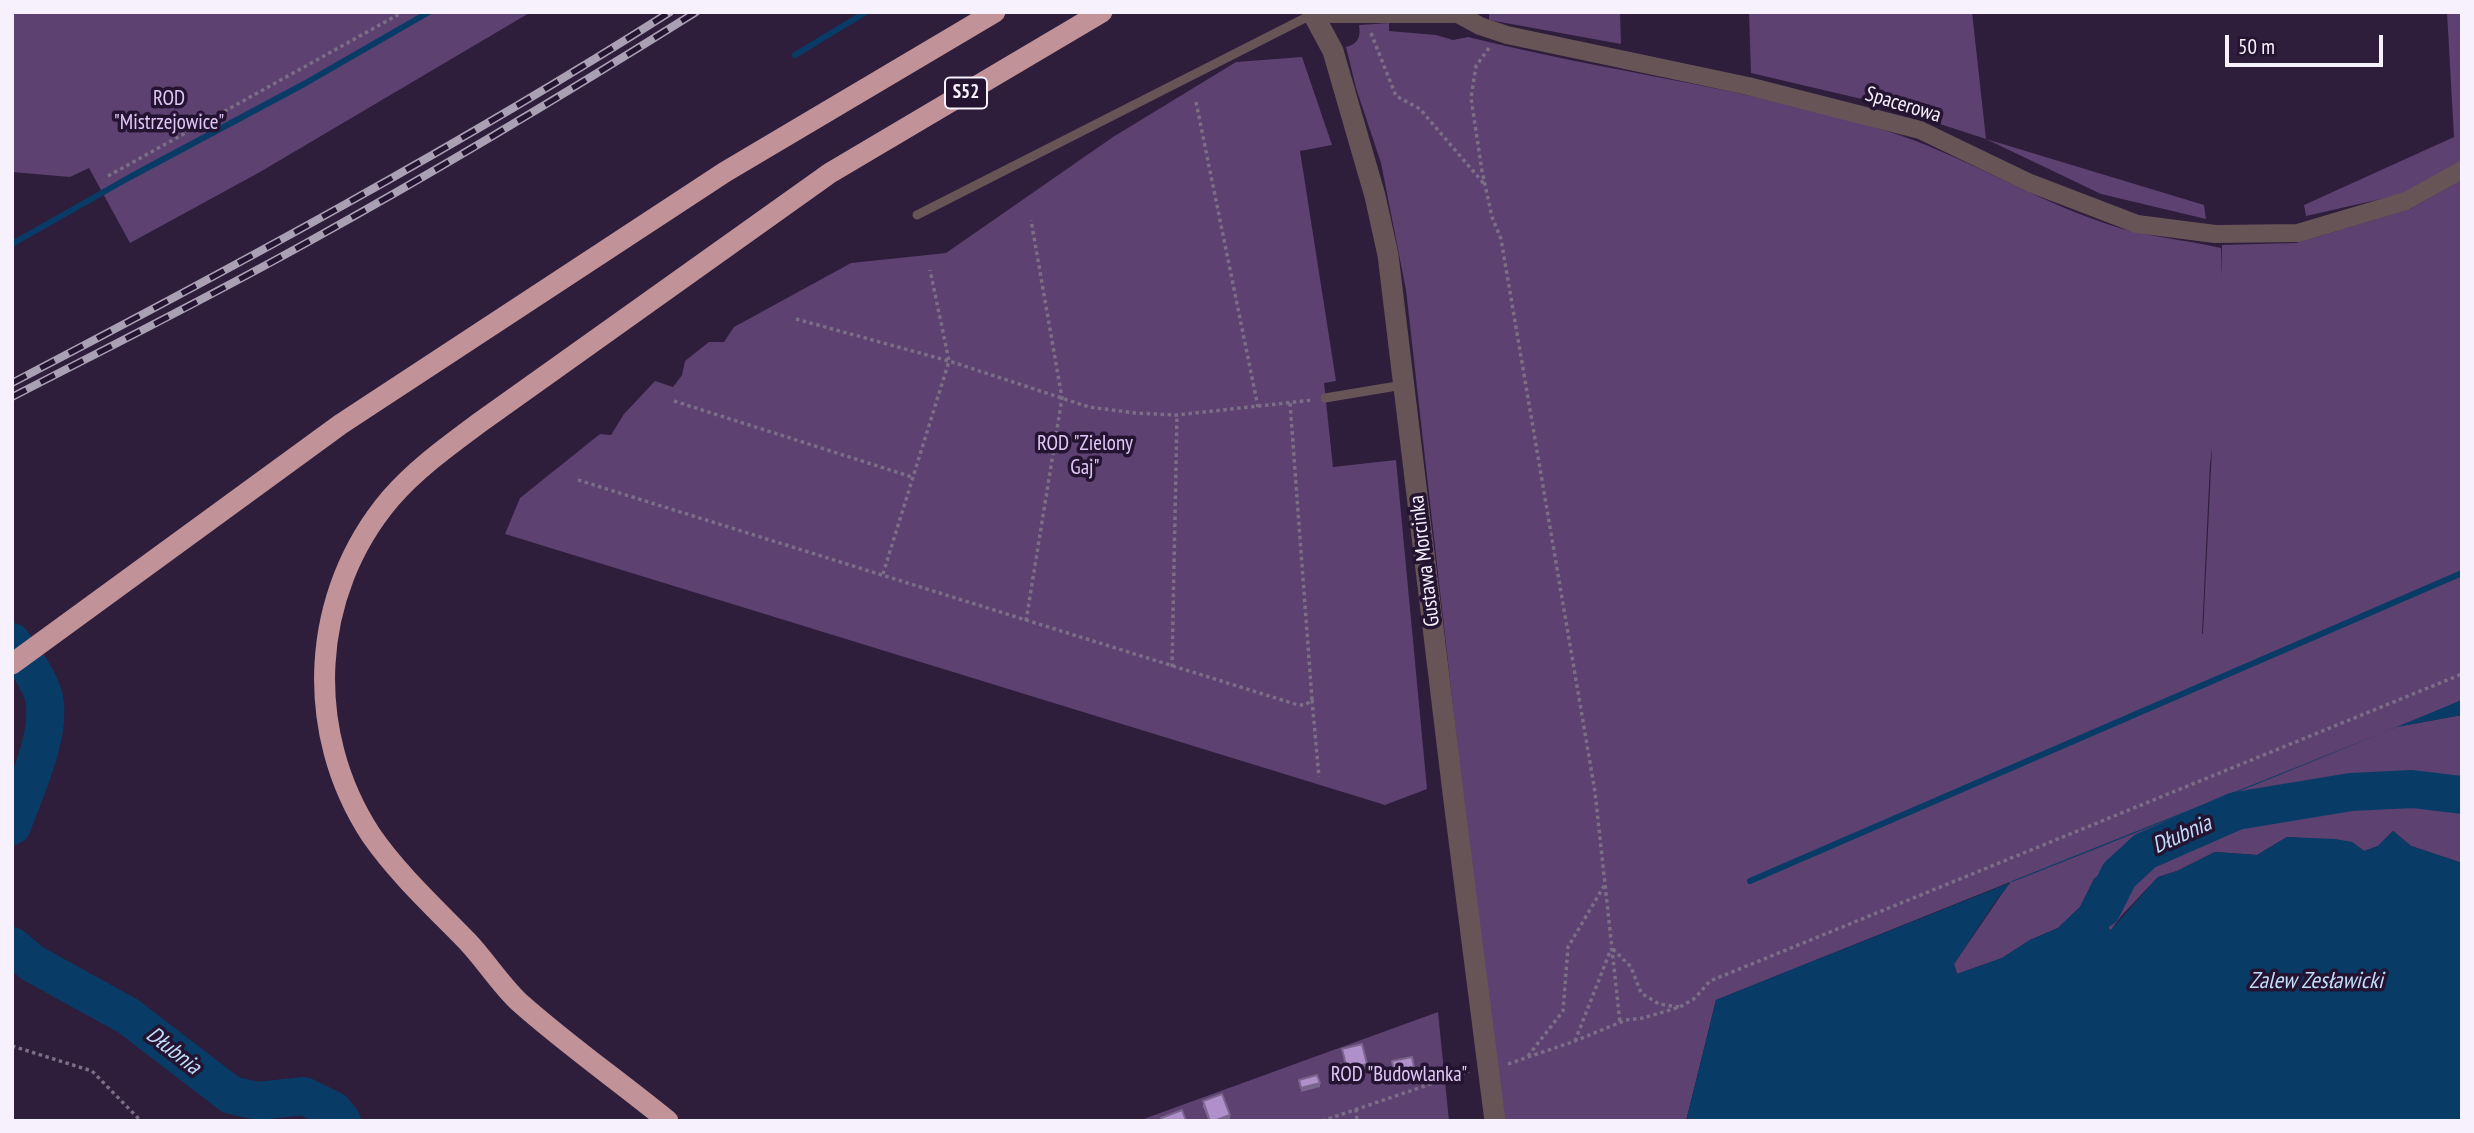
<!DOCTYPE html>
<meta charset="utf-8">
<style>
body{margin:0}
#map{position:relative;width:2474px;height:1133px;overflow:hidden;background:#2e1d3b;font-family:"PT Sans Narrow",sans-serif}
canvas{display:block}
.frame{position:absolute;inset:0;border:14px solid #f7f1fd;pointer-events:none}
.scale{position:absolute;left:2225px;top:35px;width:158px;height:32px;box-sizing:border-box;border:4px solid #f7f1fd;border-top:0;padding-left:9px;font-size:21px;line-height:24px;white-space:nowrap;color:#f7f1fd;-webkit-text-stroke:5px #241431;paint-order:stroke}
</style>
<div id="map">
<canvas width="2474" height="1133"></canvas>
<div class="frame"></div>
<div class="scale">50 m</div>
</div>
<script>
const ctx = document.querySelector('canvas').getContext('2d');
ctx.lineJoin = 'round';
function paint(path, color) { ctx.fillStyle = color; ctx.fill(path, 'evenodd'); }
function strokePath(path, color, width, dash) { ctx.strokeStyle = color; ctx.lineWidth = width; ctx.lineCap = dash ? 'butt' : 'round'; ctx.setLineDash(dash || []); ctx.stroke(path); }
function drawText(font, color, halo, rows, align = 'center') {
  ctx.font = font + ' "PT Sans Narrow",sans-serif'; ctx.lineWidth = 7; ctx.setLineDash([]); ctx.textBaseline = 'middle'; ctx.strokeStyle = halo; ctx.fillStyle = color; for (const [text, x, y, turn = 0] of rows) {
    ctx.save(); ctx.translate(x, y); ctx.rotate((+turn || 0) * Math.PI / 180); ctx.textAlign = isNaN(turn) ? turn : align; if (halo) ctx.strokeText(text, 0, 0); ctx.fillText(text, 0, 0); ctx.restore();
  }
}
paint(new Path2D(`
 M12,12H531L260,172L130,243L89,168L70,177L12,172Z
 M1489,12H1620L1621,44L1489,20Z
 M1749,12H1972L1986,139L2204,205L2206,219L2101,194L1986,139L1866,100L1751,73Z
 M2447,12H2462V161L2403,194L2306,216L2304,205L2454,137Z
 M1389,23V31L1436,35L1453,40L1468,37C1607,72 1750,88 1887,131C1963,155 2032,199 2107,224C2145,237 2183,239 2221,248V277L2222,245L2296,243L2410,209L2462,180V700L2401,726L2462,715V863L2411,846L2393,831L2378,846L2364,851L2352,842L2287,837L2257,855L2215,852L2177,871L2158,877L2122,915L2110,931L2106,919L2131,871L2128,852L2094,879L2080,907L2058,928L2030,940L2002,958L1957,974L1954,964L2010,882L1716,1000L1686,1121H1505L1462,786L1406,290L1381,163L1356,88L1346,47C1358,44 1361,37 1359,25ZM2212,448L2203,633L2202,634L2210,464Z
 M1302,57L1332,145L1300,151L1336,381L1324,383L1333,467L1396,460L1427,789L1385,805L505,534L520,498L600,434L611,435L624,414L655,381L673,387L682,375L685,361L709,342H724L734,327L851,263L946,253L1113,137L1236,62Z
 M1438,1012L1449,1121H1138Z`), '#5c4171');
paint(new Path2D(`
 M2462,700V715L2397,727L2012,881L1995,902L1954,964L1957,974L2002,958L2030,940L2058,928L2080,907L2094,879L2128,852L2131,871L2106,919L2110,931L2158,877L2177,871L2215,852L2257,855L2287,837L2335,839L2352,842L2364,851L2378,846L2393,831L2411,846L2462,863V1121H1686L1716,1000C1965,900 2215,803 2462,700Z`), '#083c66');
strokePath(new Path2D(`
 M795,55L866,12
 M12,244L130,177L304,84L429,12
 M1750,881L2462,573`), '#083c66', 6);
strokePath(new Path2D(`
 M12,642C23,658 37,676 43,694C54,730 25,790 12,826
 M2102,909L2119,875L2145,851L2236,811L2351,792L2412,789L2462,795
 M12,946L32,963L128,1016L231,1095L258,1101L304,1096L333,1110L342,1121`), '#083c66', 38);
strokePath(new Path2D(`
 M1371,33L1396,96L1420,109L1485,185
 M1489,48L1476,66L1471,98L1482,171L1492,217L1501,239L1595,792L1620,1023
 M1196,102L1258,407
 M108,176L403,12
 M796,319L949,361L1089,407L1135,413L1177,415L1313,400
 M674,401L912,477
 M578,480L1298,705H1305L1312,700L1290,403
 M883,574L949,361L930,270
 M1026,621L1062,398L1031,220
 M1172,667L1177,415
 M1312,700L1319,777
 M1613,949L1631,967L1641,993L1659,1004L1679,1007
 M1575,1041L1611,949
 M12,1046L92,1071L141,1121
 M1528,1056L1563,1011L1568,947L1604,886
 M1508,1064L1575,1041L1626,1020L1643,1018L1680,1007L1695,998L1710,981L2462,674
 M1356,1109L1357,1121
 M1322,1121L1469,1071`), '#7b6f86', 3.5, [3.5, 3.5]);
strokePath(new Path2D(`
 M917,215L1313,14
 M1325,398L1403,385`), '#675457', 9);
strokePath(new Path2D(`
 M1313,14H1458L1480,26L1507,35L1748,86L1920,130L2030,183L2137,224L2215,234L2298,233L2406,201L2462,170`), '#675457', 18);
strokePath(new Path2D(`
 M1312,12L1333,51L1375,196L1388,255L1454,801L1495,1121`), '#675457', 21);
strokePath(new Path2D(`
 M12,664L341,424L725,172L995,12
 M668,1121C619,1081 566,1044 519,1002C500,984 485,960 467,941C434,907 398,874 371,835C303,731 310,594 390,499C416,469 448,446 479,423L830,173L1102,12`), '#c29299', 21);
const rail = new Path2D(`
 M12,383C236,266 457,147 670,12
 M12,397C111,346 211,296 308,242C440,169 568,92 696,12`);
strokePath(rail, '#aaa0b3', 8);
strokePath(rail, '#241431', 5, [16]);
paint(new Path2D(`
 M1203,1101L1230,1120L1209,1121L1203,1106Z`), '#967cae');
paint(new Path2D(`
 M1367,1064V1069L1347,1074V1069Z
 M1415,1073V1078L1395,1082V1077Z
 M1320,1083V1087L1301,1092V1088Z
 M1230,1115V1120L1227,1121H1214Z`), '#7a658d');
const building = new Path2D(`
 M1362,1044L1367,1064L1347,1069L1342,1049Z
 M1412,1057L1415,1073L1395,1077L1392,1061Z
 M1317,1075L1320,1083L1301,1088L1299,1080Z
 M1222,1094L1230,1115L1214,1121H1210L1203,1101Z
 M1182,1110L1186,1121H1162L1161,1118Z`);
paint(building, '#af90ca');
strokePath(building, '#7a658d', 2);
for (const [x, y, w] of [
 [966,93,42]
]) { const box = new Path2D(); box.roundRect(x - w / 2, y - 15.5, w, 31, 5); ctx.fillStyle = '#241431'; ctx.fill(box); strokePath(box, '#f7f1fd', 2); }
drawText('bold 19px', '#f7f1fd', null, [
 ["S52",966,93]
]);
drawText('21px', '#e1c7f7', '#241431', [
 ["ROD",169,99],
 ["\"Mistrzejowice\"",169,123],
 ["ROD \"Zielony",1085,444],
 ["Gaj\"",1085,468],
 ["ROD \"Budowlanka\"",1399,1075]
]);
drawText('21px', '#f7f1fd', '#241431', [
 ["Spacerowa",1903,105,17],
 ["Gustawa Morcinka",1425,561,-97]
]);
drawText('italic 23px', '#c2ddf9', '#241431', [
 ["Dłubnia",2182,835,-24],
 ["Zalew Zesławicki",2316,981],
 ["Dłubnia",173,1051,38]
]);
</script>
